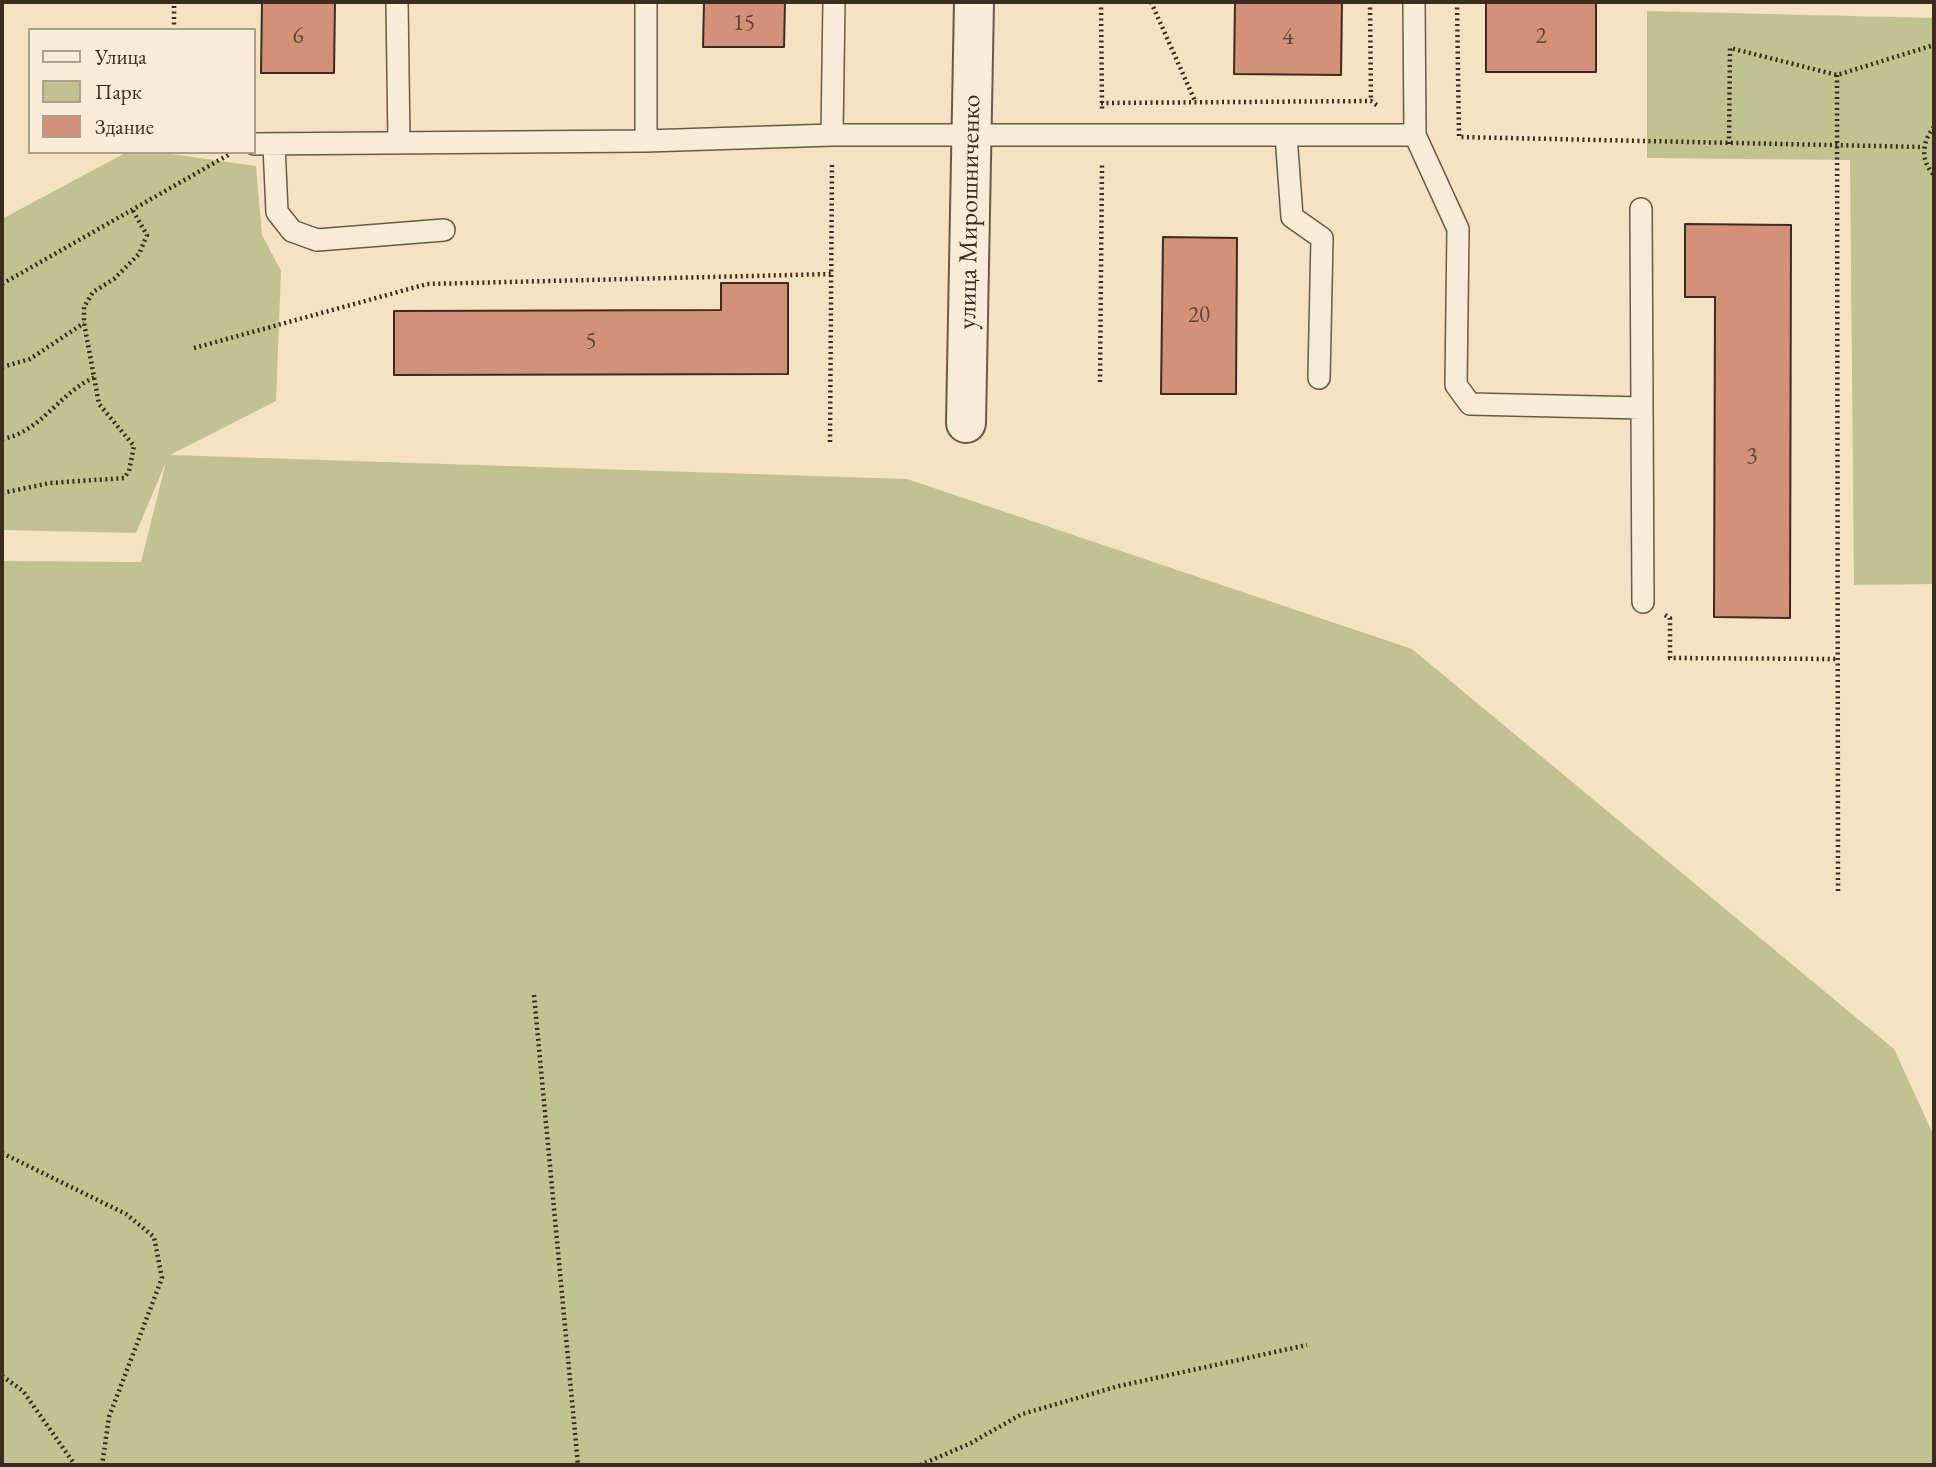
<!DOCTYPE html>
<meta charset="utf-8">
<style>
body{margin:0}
#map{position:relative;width:1936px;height:1467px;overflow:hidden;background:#f6e2c2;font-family:"EB Garamond",serif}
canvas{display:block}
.frame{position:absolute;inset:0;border:4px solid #3c2b1f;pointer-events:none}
.legend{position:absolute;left:28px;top:28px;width:228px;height:126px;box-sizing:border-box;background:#f9ecd7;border:2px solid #ad9f8d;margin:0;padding:9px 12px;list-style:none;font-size:21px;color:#3c2b1f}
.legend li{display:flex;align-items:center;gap:14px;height:35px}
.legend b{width:35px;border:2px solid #ad9f8d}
</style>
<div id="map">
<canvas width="1936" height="1467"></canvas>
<div class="frame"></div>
<ul class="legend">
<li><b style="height:9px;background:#f9ecd7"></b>Улица</li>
<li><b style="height:19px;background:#c1c290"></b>Парк</li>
<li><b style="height:19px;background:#d39179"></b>Здание</li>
</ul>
</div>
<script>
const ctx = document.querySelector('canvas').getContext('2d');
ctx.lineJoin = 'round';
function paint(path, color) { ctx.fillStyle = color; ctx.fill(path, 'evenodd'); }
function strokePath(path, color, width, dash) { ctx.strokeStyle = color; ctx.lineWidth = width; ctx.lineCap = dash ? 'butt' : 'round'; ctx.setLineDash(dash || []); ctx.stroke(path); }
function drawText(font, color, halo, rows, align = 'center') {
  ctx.font = font + ' "EB Garamond",serif'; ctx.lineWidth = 5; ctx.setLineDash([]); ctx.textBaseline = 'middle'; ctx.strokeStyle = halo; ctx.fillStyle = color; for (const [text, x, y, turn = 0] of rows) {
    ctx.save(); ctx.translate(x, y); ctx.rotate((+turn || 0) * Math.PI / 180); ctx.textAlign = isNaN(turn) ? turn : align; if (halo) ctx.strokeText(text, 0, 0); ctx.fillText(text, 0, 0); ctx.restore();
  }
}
paint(new Path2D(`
 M1647,11L1934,18V584L1854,585L1850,160L1647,158Z
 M127,152H157L256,166L262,235L281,271L276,401L170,455L907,479L1412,649L1894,1049L1934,1136V1465H2V561L141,562L166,462L136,533L2,530V219Z`), '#c1c290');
const building = new Path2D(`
 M262,2H335L334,73H261Z
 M704,2H785L784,47H703Z
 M1235,2H1342L1341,75L1234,74Z
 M1486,2H1596V72H1486Z
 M1685,224L1791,225L1790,618L1714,617L1715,297H1685Z
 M1163,237L1237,238L1236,394H1161Z
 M721,283H788V374L394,375V311L721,310Z`);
paint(building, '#d39179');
strokePath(building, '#3c2b1f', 2);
const service = new Path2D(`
 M397,2L399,143
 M646,2V141
 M1414,2L1415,135
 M832,135L834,2
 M1286,135L1292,217L1322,238L1319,378
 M254,144L646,141L832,135H1415L1458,229L1456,385L1470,404L1642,408
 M274,145L277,212L292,231L317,240L444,230
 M1641,209L1643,602`);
const minor = new Path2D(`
 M966,423L974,2`);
strokePath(service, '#6a5948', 24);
strokePath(minor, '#6a5948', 42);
strokePath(new Path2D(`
 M1101,2L1102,109
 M1151,2L1195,101
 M1370,2L1371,101
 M1457,2L1459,137L1923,147
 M174,30V2
 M1837,75L1838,893
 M1101,103L1371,101L1378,106
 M1934,127C1922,142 1920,160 1934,175
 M1729,144L1730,48L1837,75L1934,45
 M2,284L230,154
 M194,348L427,284L831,274
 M2,367L30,359L84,323
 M1100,382L1102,164
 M2,439C40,433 59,393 95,377
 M830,442L832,163
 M2,493L50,483L124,478L129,471L134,446L99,404L84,323V307L93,292L114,279L139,254L147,235L132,209
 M1665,615L1670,618V658L1837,659
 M534,995L578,1465
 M2,1153L126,1214L154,1237L162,1278L109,1417L102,1465
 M2,1376L23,1391L75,1465
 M920,1465L969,1444L1022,1414L1119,1386L1307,1345`), '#3c2b1f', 4.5, [2, 3.5]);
strokePath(service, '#f9ecd7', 21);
strokePath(minor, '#f9ecd7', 38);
drawText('23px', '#624436', null, [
 ["15",744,24],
 ["6",298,37],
 ["2",1541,37],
 ["4",1288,38],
 ["20",1199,316],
 ["5",591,342],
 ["3",1752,457]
]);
drawText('26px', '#3c2b1f', '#f9ecd7', [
 ["улица Мирошниченко",970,212,-89]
]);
</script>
